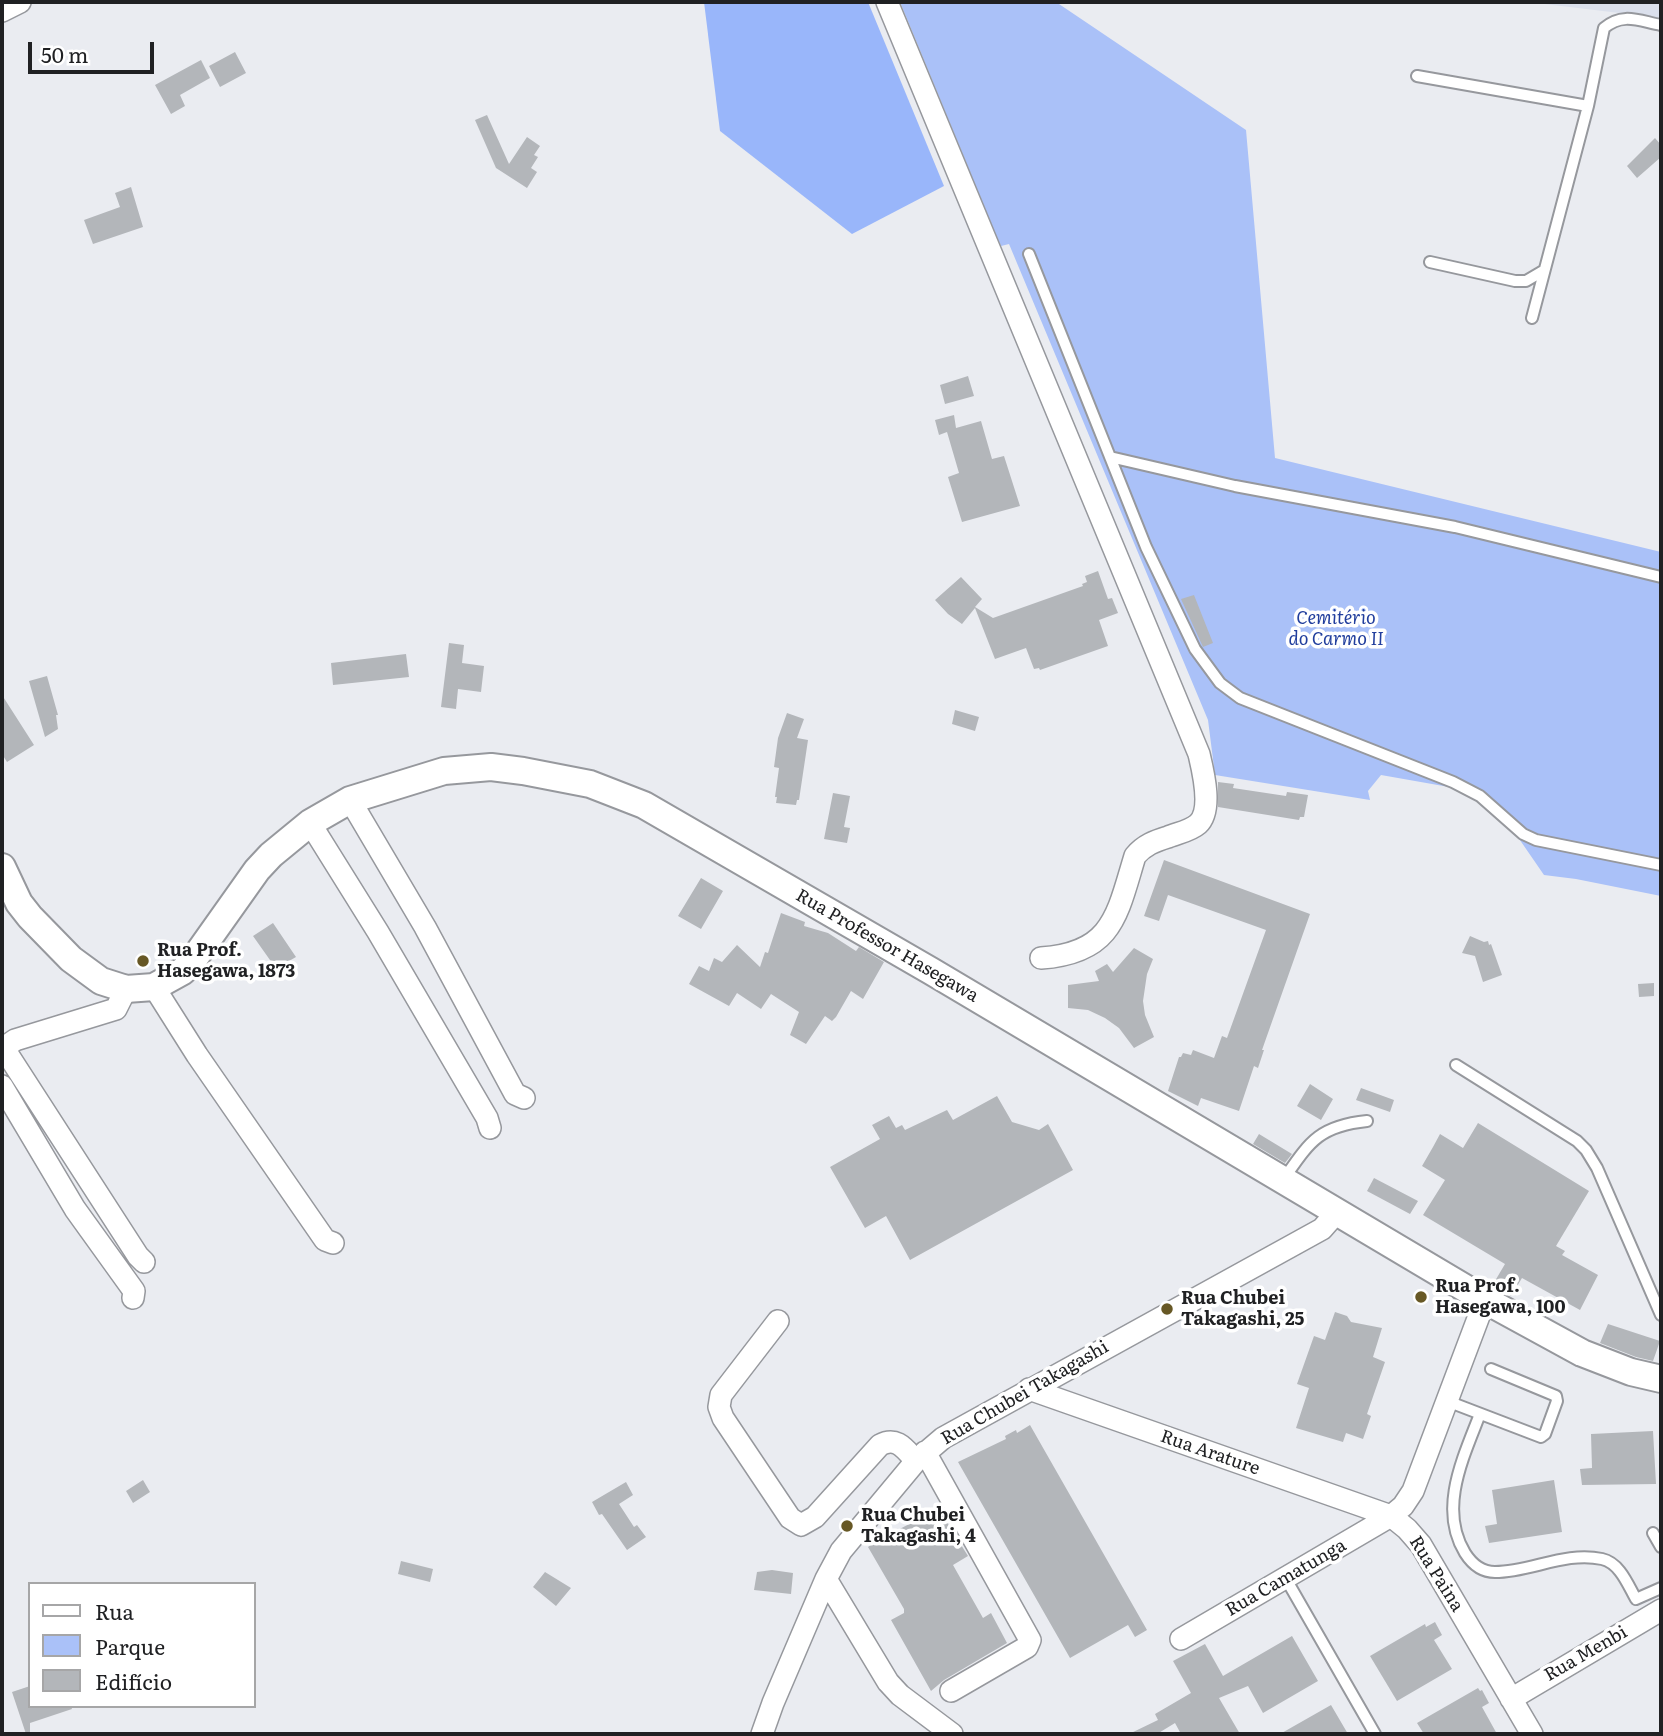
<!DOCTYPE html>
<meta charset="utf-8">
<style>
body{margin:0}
#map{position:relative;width:1663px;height:1736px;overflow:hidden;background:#eaecf1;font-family:Literata,serif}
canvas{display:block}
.frame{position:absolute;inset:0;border:4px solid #202123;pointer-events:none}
.legend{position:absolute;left:28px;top:1582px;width:228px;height:126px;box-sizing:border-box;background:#fff;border:2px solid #a6a6a7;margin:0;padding:9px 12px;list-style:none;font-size:21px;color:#202123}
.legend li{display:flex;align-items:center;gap:14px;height:35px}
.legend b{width:35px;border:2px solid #a6a6a7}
.scale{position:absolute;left:28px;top:42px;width:126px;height:32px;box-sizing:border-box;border:4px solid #202123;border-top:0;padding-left:9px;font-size:21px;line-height:24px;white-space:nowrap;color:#202123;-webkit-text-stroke:5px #fff;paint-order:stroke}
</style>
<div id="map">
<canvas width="1663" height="1736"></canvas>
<div class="frame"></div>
<ul class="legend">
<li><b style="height:9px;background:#fff"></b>Rua</li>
<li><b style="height:19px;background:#aac1f8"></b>Parque</li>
<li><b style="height:19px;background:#b3b6ba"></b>Edifício</li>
</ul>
<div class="scale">50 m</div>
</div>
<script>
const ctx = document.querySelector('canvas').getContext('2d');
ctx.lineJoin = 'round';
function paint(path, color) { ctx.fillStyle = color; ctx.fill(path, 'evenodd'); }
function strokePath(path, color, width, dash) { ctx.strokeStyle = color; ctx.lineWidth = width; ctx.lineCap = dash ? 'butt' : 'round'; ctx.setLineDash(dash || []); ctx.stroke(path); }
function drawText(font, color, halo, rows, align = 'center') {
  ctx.font = font + ' Literata,serif'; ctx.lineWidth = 7; ctx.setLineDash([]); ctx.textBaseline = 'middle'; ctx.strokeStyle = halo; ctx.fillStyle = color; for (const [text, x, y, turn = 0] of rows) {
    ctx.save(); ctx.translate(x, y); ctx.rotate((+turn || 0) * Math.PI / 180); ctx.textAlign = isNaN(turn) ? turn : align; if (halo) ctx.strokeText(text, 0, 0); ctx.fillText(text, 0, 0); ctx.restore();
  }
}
paint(new Path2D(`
 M1528,2H1661V18Z`), '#dbe0ec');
paint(new Path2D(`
 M900,2H1056L1246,130L1275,458L1661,552V896L1576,879L1544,875L1493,801L1483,793L1381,775L1368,791L1370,800L1215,775L1208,720L1009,244L1001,246L996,235Z`), '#aac1f8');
paint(new Path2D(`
 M704,2H868L944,186L852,234L720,131Z`), '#99b6fa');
paint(new Path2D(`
 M235,52L246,73L220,87L209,66Z
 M201,60L210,78L180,95L185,106L171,114L155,85Z
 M487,115L509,164L527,137L540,146L534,155L538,157L531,168L537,172L527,188L496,168L475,120Z
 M1655,138L1661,145V157L1637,178L1627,166Z
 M131,187L143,227L93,244L84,220L120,207L115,193Z
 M968,376L974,396L945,404L940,385Z
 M954,415L956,428L981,421L992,459L1004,456L1020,506L962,522L948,477L959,473L947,432L939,435L935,420Z
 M1098,571L1108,599L1112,598L1118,613L1099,620L1108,646L1040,670L1039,668L1034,669L1026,648L995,659L975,608L962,624L948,614L935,600L961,577L982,599L975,607L993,618L1083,586L1082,584L1087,582L1085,576Z
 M1194,595L1213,643L1203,647L1181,599Z
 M449,643L464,645L462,663L484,666L481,692L458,689L456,709L441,707Z
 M406,654L409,677L333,685L331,663Z
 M47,676L58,715H56L58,729L45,737L29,681Z
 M2,695L34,745L7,762L2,754Z
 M955,710L979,717L975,731L952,724Z
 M787,713L804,719L797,738L808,740L799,800H797L796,805L776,803L777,797H775L779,768L774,767L778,738Z
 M1218,782L1234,784L1233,788L1286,796L1287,792L1308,795L1304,817H1300L1299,820L1218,807Z
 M833,793L850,796L844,827L850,828L847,843L824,839Z
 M1164,860L1310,914L1262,1050H1264L1258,1068L1254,1066L1239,1111L1201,1098L1198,1106L1168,1091L1179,1057H1181L1183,1053L1191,1055L1193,1050L1214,1058L1222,1036L1227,1038L1266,930L1168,895L1159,921L1144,916Z
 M701,878L723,891L701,929L678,916Z
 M781,913L805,922L804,926L828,933L856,951L859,947L884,962L863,999L851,991L836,1017L832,1021L825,1016L806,1044L790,1035L799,1012L771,994L761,1009L737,993L729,1006L689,984L699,966L709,971L714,958L722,962L737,945L760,967L765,952L768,953Z
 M273,923L296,957L289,961L294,969L282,977L253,936Z
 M1470,936L1484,942L1488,941L1489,945L1491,944L1502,975L1483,982L1475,956L1462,953Z
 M1134,948L1153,959L1147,974L1143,1001L1145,1015L1154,1037L1134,1048L1119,1028L1105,1018L1088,1010L1068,1008V985L1099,981L1095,971L1107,964L1113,972Z
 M1654,983V996L1639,997L1638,984Z
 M1310,1084L1333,1099L1321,1120L1297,1106Z
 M1361,1088L1394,1100L1390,1112L1356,1100Z
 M997,1096L1012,1122L1039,1130L1048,1124L1073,1170L910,1260L886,1216L865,1228L830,1167L880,1139L872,1125L889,1116L896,1128L902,1125L905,1130L947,1110L953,1120Z
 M1478,1123L1589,1191L1556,1246L1565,1251L1562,1255L1598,1275L1580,1310L1522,1278L1511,1296L1492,1286L1505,1264L1423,1215L1445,1180L1422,1166L1433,1147L1440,1134L1463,1148Z
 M1259,1134L1292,1154L1285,1163L1253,1144Z
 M1374,1178L1418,1201L1410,1214L1367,1191Z
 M1335,1312L1347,1316L1351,1322L1382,1328L1373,1357L1385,1362L1367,1414L1371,1416L1363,1439L1346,1433L1343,1442L1296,1428L1309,1388L1297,1384L1314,1336L1325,1340Z
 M1608,1324L1660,1341L1653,1361L1636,1357L1600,1343Z
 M1030,1425L1147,1630L1135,1637L1128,1625L1070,1658L958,1462L1006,1439L1005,1436L1016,1430L1017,1433Z
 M1653,1431L1656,1484L1582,1485L1580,1469L1592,1468L1591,1434Z
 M143,1480L150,1492L133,1503L126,1491Z
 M1554,1480L1562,1532L1489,1543L1485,1526L1497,1524L1492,1490Z
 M626,1482L633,1495L619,1504L634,1527L637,1525L646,1537L627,1550L602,1514L599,1515L592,1502Z
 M938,1508L968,1556L953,1565L983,1618L991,1613L1007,1643L944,1680L931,1691L891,1620L904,1613V1609L868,1547L890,1531L892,1533L915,1521L913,1518L924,1512L926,1515Z
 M401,1561L433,1569L430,1582L398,1574Z
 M772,1570L793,1573L791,1594L754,1590L757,1572Z
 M545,1572L571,1588L556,1606L533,1587Z
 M1435,1622L1442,1635L1434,1640L1452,1669L1397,1701L1370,1656L1425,1624L1426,1627Z
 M1292,1636L1318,1681L1263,1713L1248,1686L1219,1698L1240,1734H1181L1175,1723L1157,1734H1129L1158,1720L1155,1714L1191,1693L1173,1661L1205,1644L1223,1676Z
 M30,1686V1706H71L72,1709L30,1723V1734H26L12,1692Z
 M1478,1688L1480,1691L1482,1690L1489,1703L1482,1707L1497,1734H1424L1417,1723Z
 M1331,1705L1348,1734H1280Z`), '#b3b6ba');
const service = new Path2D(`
 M1417,76L1588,106
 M1029,254L1146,547L1195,649L1220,683L1240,698L1453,782L1480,796L1523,834L1536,840L1661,865
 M1430,262L1515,281H1526L1543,271
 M1532,318L1588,106L1604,28C1623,12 1639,21 1661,25
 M1110,457L1235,486L1455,527L1661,577
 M1456,1065L1577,1141L1586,1150L1597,1168L1661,1315
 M1283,1180C1309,1143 1318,1126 1367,1121
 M1447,1401L1541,1437L1545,1434L1557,1401L1556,1396L1491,1369
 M1480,1414C1463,1458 1438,1509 1465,1553C1472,1564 1482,1572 1495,1572C1531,1572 1565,1551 1602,1559C1620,1563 1628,1585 1636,1599L1661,1588
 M1653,1533L1661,1547
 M1286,1579L1375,1734`);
const minor = new Path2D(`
 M887,2L1199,754C1203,771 1213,810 1198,824C1190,831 1178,833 1168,837C1155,841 1144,845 1135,856C1117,915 1113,953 1041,958
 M2,11L20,2
 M350,800L425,927L515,1094L524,1098
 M310,823L378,932L487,1118L490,1128
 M154,987L197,1055L325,1240L333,1243
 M3,1047L138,1256L144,1262
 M2,1049L15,1040L116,1009L126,989
 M2,1086L75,1209L134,1291L133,1298
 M1485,1300L1413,1491L1403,1506L1391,1516L1407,1529L1421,1545L1532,1734
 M778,1321L721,1395L719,1407L723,1418L790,1518L801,1525L815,1517L880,1445C897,1436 905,1449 916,1461
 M1029,1389L1391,1516
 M925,1452L1030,1640L1027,1647L951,1691
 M826,1579L888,1682L900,1695L952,1734
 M1181,1639L1391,1516
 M1511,1699L1661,1610
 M762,1734L773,1703L826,1579L841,1551L916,1461L943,1438L1322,1229L1337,1212`);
const tertiary = new Path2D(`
 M2,867L19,903L30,917L71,959L101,981L126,989L154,987L183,971L196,956L257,870L271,855L310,823L350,800L444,771L491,767L523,771L590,784L644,805L931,971L1485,1300L1582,1353L1631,1372L1661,1379`);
strokePath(service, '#96989d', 14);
strokePath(minor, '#96989d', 24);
strokePath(tertiary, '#96989d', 30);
strokePath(service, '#fff', 10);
strokePath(minor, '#fff', 21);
strokePath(tertiary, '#fff', 26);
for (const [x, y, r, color] of [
 [143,961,7,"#675825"],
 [1421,1297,7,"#675825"],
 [1167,1309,7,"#675825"],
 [847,1526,7,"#675825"]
]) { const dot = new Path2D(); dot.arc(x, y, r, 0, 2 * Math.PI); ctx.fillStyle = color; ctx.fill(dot); strokePath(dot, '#fff', 2.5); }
drawText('italic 18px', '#213e9d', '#fff', [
 ["Cemitério",1336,619],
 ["do Carmo II",1336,640]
]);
drawText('18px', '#202123', '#fff', [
 ["Rua Professor Hasegawa",887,946,30],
 ["Rua Chubei Takagashi",1025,1393,-30],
 ["Rua Arature",1210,1453,19],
 ["Rua Paina",1436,1574,58],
 ["Rua Camatunga",1286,1578,-30],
 ["Rua Menbi",1586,1654,-30]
]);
drawText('bold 18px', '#202123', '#fff', [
 ["Rua Prof.",157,951],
 ["Hasegawa, 1873",157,972],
 ["Rua Prof.",1435,1287],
 ["Hasegawa, 100",1435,1308],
 ["Rua Chubei",1181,1299],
 ["Takagashi, 25",1181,1320],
 ["Rua Chubei",861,1516],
 ["Takagashi, 4",861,1537]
], 'left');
</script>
